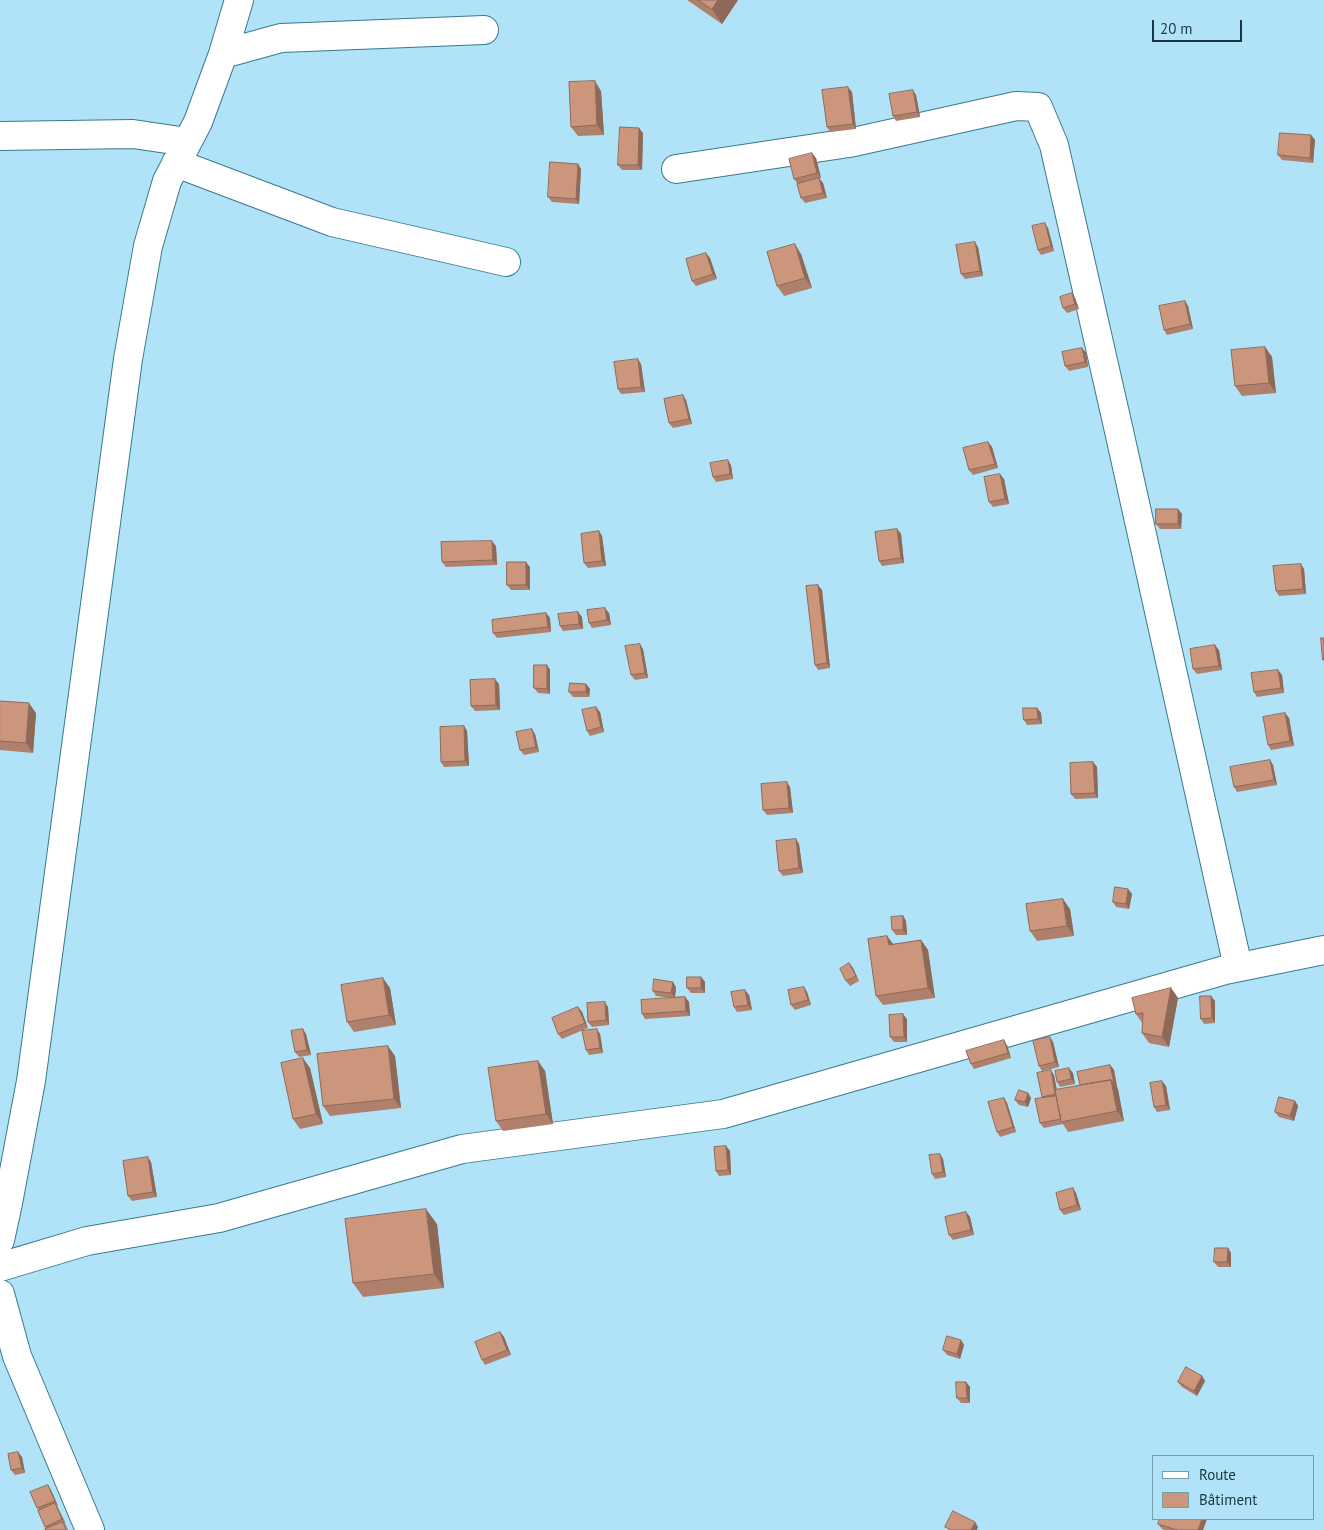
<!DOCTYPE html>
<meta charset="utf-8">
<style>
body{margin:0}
#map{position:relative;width:1324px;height:1530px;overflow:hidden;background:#b0e3f8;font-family:"PT Sans",sans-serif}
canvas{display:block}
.legend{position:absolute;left:1152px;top:1455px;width:162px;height:65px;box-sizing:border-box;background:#b0e3f8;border:1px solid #749eae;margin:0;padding:6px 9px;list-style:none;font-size:15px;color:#1b3640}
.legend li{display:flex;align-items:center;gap:10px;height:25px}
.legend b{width:25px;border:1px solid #749eae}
.scale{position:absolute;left:1152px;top:20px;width:90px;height:22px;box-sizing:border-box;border:2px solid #1b3640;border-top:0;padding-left:6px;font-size:15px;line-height:18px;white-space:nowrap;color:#1b3640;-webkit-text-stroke:4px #b0e3f8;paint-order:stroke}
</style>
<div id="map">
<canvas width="1324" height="1530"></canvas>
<ul class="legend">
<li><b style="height:6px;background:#fff"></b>Route</li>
<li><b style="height:14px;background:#cc967d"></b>Bâtiment</li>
</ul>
<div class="scale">20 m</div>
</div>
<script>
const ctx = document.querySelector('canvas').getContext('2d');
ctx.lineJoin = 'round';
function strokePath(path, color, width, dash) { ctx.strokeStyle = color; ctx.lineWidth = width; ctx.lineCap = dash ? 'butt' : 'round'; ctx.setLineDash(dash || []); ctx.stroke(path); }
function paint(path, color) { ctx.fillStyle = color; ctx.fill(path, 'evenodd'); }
const minor = new Path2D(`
 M223,54L281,38L484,30
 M0,136L133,134L187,142
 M176,163L332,222L506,262
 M676,169L849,143L1016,106L1038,107L1054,145L1119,431L1238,967
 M0,1240L8,1203L31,1081L128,359L148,246L167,181L198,122L223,54L239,0
 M0,1267L87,1241L219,1218L462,1149L723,1114L1225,970L1324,950
 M0,1294L17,1356L90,1530`);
strokePath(minor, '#397990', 30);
strokePath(minor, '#fff', 28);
paint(new Path2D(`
 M687,0H738L722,24Z
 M601,91L604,135L578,136L571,127Z
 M852,92L856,129L830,132L827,127Z
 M916,95L920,117L896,121L893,116Z
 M643,133L642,170H622L618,165Z
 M1311,135L1315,140L1313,163L1282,160L1278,155Z
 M816,158L821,178H819L823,183L827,198L805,203L801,198L798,184L794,179Z
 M578,164L581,169L579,204L552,202L548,197Z
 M1048,228L1054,251L1041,255L1038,250Z
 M978,247L983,276L965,279L961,274Z
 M801,254L812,288L784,296L777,286Z
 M710,258L717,279L696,286L692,281Z
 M1075,298L1079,309L1067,313L1063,308Z
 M1185,301L1188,306L1193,329L1167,335L1164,330Z
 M1265,347L1272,357L1276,393L1242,396L1235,386Z
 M1082,348L1086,353L1088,367L1069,371L1065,366Z
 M641,364L645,392L621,394L618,389Z
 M686,400L692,424L673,428L669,423Z
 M988,442L992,447L998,468L973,475L969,470Z
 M731,465L733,479L716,482L713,477Z
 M1004,479L1009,504L993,507L989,502Z
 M1178,509L1182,514L1181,529H1160L1156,524Z
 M897,529L901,534L904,563L882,566L879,561Z
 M599,531L602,536L606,566L588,568L584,563Z
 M496,546L497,565L446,567L442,562Z
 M530,567V590H511L507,585Z
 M1304,569L1306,594L1279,596L1276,591Z
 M822,590L830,668L818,670L815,665Z
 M578,612L582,617L583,629L563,631L560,626Z
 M546,613L550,618L551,632L497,638L493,633Z
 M609,613L611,625L592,628L589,623Z
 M643,649L648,678L635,680L631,675Z
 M1219,650L1222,670L1197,674L1193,669Z
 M547,665L550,670V694L538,693L534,688Z
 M1278,670L1282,675L1284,693L1257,697L1254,692Z
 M499,684L500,710L475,711L471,706Z
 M586,684L590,689L589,697H573L569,692Z
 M0,701L36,713L33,753L0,750Z
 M1037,708L1041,713L1042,724L1027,725L1024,720Z
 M600,712L604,732L590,736L587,731Z
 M1285,713L1289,718L1294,746L1271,750L1268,745Z
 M464,726L467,731L469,766L444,767L441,762Z
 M535,734L539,752L524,755L520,750Z
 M1270,760L1273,765L1277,785L1237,792L1234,787Z
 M1093,762L1097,767L1098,798L1075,799L1071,794Z
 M790,787L793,813L767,815L763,810Z
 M796,839L799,844L803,873L783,876L779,871Z
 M1128,889L1132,894L1129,909L1116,907L1113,902Z
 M1070,909L1074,936L1037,941L1030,931Z
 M903,916L906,921L907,935H896L892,930Z
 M887,936L893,944L921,940L928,950L935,998L883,1005L876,996Z
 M849,963L853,968L859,981L850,986L846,981Z
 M701,977L705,982V993H691L687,988Z
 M676,987L675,997H685L689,1002L690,1016L645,1019L642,1014L670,998L656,996L653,991Z
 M804,987L807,992L811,1005L795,1010L791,1005Z
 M390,988L396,1025L354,1032L347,1022Z
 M1171,988L1178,998L1169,1047L1149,1043L1142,1033L1143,1024L1136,1014Z
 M749,995L752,1010L737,1012L734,1007Z
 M1211,996L1215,1001V1023L1204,1024L1201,1019Z
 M578,1007L582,1012L588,1028L562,1039L558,1034Z
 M608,1007L609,1025L592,1027L588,1022Z
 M907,1019V1042H894L890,1037Z
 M306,1034L311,1055L299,1057L295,1052Z
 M600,1034L603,1053L589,1055L586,1050Z
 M1050,1037L1053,1042L1059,1067L1042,1071L1039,1066Z
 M1007,1045L1011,1058L974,1069L971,1064Z
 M395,1056L401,1108L330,1116L323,1106Z
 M538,1061L545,1071L553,1124L503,1131L496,1121Z
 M1110,1065L1114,1070L1124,1121L1068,1132L1063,1124L1044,1128L1040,1123L1043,1098L1042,1097L1054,1075L1057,1090L1080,1085Z
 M310,1068L323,1124L300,1129L293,1119Z
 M1073,1073L1075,1084L1060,1087L1057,1082Z
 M1166,1086L1170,1110L1157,1112L1154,1107Z
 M1028,1093L1031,1098L1028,1107L1019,1105L1015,1100Z
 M1004,1098L1007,1103L1016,1132L1000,1137L997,1132Z
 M1295,1101L1298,1106L1294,1121L1279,1117L1275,1112Z
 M726,1146L730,1151L731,1175L719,1176L716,1171Z
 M943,1159L946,1177L935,1179L932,1174Z
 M151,1162L157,1197L132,1201L128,1196Z
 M1073,1188L1076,1193L1081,1210L1064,1215L1060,1210Z
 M966,1212L970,1217L974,1235L953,1240L949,1235Z
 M437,1224L444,1288L363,1297L353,1283Z
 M1228,1248L1231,1253V1267H1218L1214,1262Z
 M500,1332L504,1337L511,1355L485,1365L482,1360Z
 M961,1340L964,1345L960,1359L947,1355L943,1350Z
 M1202,1376L1205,1381L1197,1396L1182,1387L1178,1382Z
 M966,1382L970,1387V1403H961L957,1398Z
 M18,1452L22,1457L25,1473L15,1475L11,1470Z
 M51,1490L58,1506H57L68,1530H46V1529L37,1508Z
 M1207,1519L1203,1530H1165L1162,1529L1158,1524Z`), '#af816c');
paint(new Path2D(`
 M718,0H738L722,24L712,9Z
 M595,81L601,91L604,135L597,125Z
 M848,87L852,92L856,129L853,124Z
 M913,90L916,95L920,117L917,112Z
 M639,128L643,133L642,170L638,165Z
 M1311,135L1315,140L1313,163L1310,158Z
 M812,153L816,158L821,178L817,173Z
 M578,164L581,169L579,204L576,199Z
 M819,178L823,183L827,198L823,193Z
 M1045,223L1048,228L1054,251L1051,246Z
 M975,242L978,247L983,276L980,271Z
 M795,244L801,254L812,288L805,278Z
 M706,253L710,258L717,279L713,274Z
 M1072,293L1075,298L1079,309L1075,304Z
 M1185,301L1188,306L1193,329L1190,324Z
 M1265,347L1272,357L1276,393L1269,383Z
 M1082,348L1086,353L1088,367L1085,362Z
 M638,359L641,364L645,392L641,387Z
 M683,395L686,400L692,424L689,419Z
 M988,442L992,447L998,468L995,464Z
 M728,460L731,465L733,479L730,474Z
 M1000,474L1004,479L1009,504L1005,499Z
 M1178,509L1182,514L1181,529L1178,524Z
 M897,529L901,534L904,563L901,558Z
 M599,531L602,536L606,566L602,561Z
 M492,541L496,546L497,565L493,560Z
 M526,562L530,567V590L526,585Z
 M1301,564L1304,569L1306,594L1303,589Z
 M818,585L822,590L830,668L827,663Z
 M605,608L609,613L611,625L607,620Z
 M578,612L582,617L583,629L579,624Z
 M546,613L550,618L551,632L548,627Z
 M640,644L643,649L648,678L645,673Z
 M1215,645L1219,650L1222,670L1219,666Z
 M547,665L550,670V694L547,689Z
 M1278,670L1282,675L1284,693L1281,688Z
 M495,679L499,684L500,710L496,705Z
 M586,684L590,689L589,697L586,692Z
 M29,703L36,713L33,753L26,743Z
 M596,707L600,712L604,732L601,727Z
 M1037,708L1041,713L1042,724L1038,719Z
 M1285,713L1289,718L1294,746L1290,741Z
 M464,726L467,731L469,766L465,761Z
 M532,729L535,734L539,752L536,747Z
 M1270,760L1273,765L1277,785L1274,780Z
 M1093,762L1097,767L1098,798L1095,793Z
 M787,782L790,787L793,813L789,808Z
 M796,839L799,844L803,873L799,868Z
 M1128,889L1132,894L1129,909L1126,904Z
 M1063,899L1070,909L1074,936L1067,926Z
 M903,916L906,921L907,935L903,930Z
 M887,936L894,945H889Z
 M921,940L928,950L935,998L928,988Z
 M849,963L853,968L859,981L856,976Z
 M701,977L705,982V993L701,988Z
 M383,978L390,988L396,1025L389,1015Z
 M673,982L676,987L675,998L671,993Z
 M804,987L807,992L811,1005L808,1000Z
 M1171,988L1178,998L1169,1047L1162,1037Z
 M745,990L749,995L752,1010L748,1005Z
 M1211,996L1215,1001V1023L1212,1018Z
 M685,997L689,1002L690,1016L686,1011Z
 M605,1002L608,1007L609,1025L606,1020Z
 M578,1007L582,1012L588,1028L585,1023Z
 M903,1014L907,1019V1042L904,1037Z
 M303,1029L306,1034L311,1055L307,1050Z
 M597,1029L600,1034L603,1053L600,1048Z
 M1050,1037L1053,1042L1059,1067L1055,1062Z
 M1004,1040L1007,1045L1011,1058L1008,1053Z
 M388,1046L395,1056L401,1108L394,1099Z
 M303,1058L310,1068L323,1124L316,1114Z
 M538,1061L545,1071L553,1124L546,1114Z
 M1110,1065L1114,1070L1117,1088L1114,1083Z
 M1069,1068L1073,1073L1075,1084L1071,1079Z
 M1051,1070L1054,1075L1058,1097V1098L1055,1094Z
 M1111,1080L1118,1089L1124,1121L1117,1111Z
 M1162,1081L1166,1086L1170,1110L1166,1105Z
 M1028,1093L1031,1098L1028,1107L1025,1102Z
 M1004,1098L1007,1103L1016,1132L1013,1127Z
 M1295,1101L1298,1106L1294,1121L1290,1116Z
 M726,1146L730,1151L731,1175L728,1170Z
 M940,1154L943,1159L946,1177L943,1172Z
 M148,1157L151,1162L157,1197L153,1192Z
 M1073,1188L1076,1193L1081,1210L1077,1205Z
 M426,1209L437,1224L444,1288L434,1274Z
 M966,1212L970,1217L974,1235L971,1230Z
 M1228,1248L1231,1253V1267L1227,1262Z
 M500,1332L504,1337L511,1355L507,1350Z
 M961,1340L964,1345L960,1359L957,1354Z
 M1202,1376L1205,1381L1197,1396L1194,1391Z
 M966,1382L970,1387V1403L967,1398Z
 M18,1452L22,1457L25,1473L22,1468Z
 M48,1485L51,1490L58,1506L55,1501Z
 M55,1503L58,1508L66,1524L62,1519Z
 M1202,1519H1207L1203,1530H1198Z
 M975,1522L978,1527L977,1530H971Z`), '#8f6958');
const building = new Path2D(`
 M698,0H718L712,9Z
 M595,81L597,125L571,127L569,82Z
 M848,87L853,124L827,127L822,90Z
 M913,90L917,112L893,116L889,94Z
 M620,127L639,128L638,165H618Z
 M1280,133L1311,135L1310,158L1278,155Z
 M812,153L817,173L794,179L789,159Z
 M550,162L578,164L576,199L548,197Z
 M819,178L823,193L801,198L797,184Z
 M1045,223L1051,246L1038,250L1032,226Z
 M975,242L980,271L961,274L956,245Z
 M795,244L805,278L777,286L767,252Z
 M706,253L713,274L692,281L686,259Z
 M1072,293L1075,304L1063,308L1060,297Z
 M1185,301L1190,324L1164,330L1159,306Z
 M1265,347L1269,383L1235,386L1231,350Z
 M1082,348L1085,362L1065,366L1062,352Z
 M638,359L641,387L618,389L614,362Z
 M683,395L689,419L669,423L664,399Z
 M988,442L995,464L969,470L963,448Z
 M728,460L730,474L713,477L710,463Z
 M1000,474L1005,499L989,502L984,477Z
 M1156,509H1178V524H1156Z
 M897,529L901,558L879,561L875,532Z
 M599,531L602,561L584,563L581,534Z
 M492,541L493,560L442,562L441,542Z
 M507,562H526V585H507Z
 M1301,564L1303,589L1276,591L1273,566Z
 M818,585L827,663L815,665L806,586Z
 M605,608L607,620L589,623L587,610Z
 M578,612L579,624L560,626L558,614Z
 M546,613L548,627L493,633L492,620Z
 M1321,638H1324V660H1323Z
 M640,644L645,673L631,675L625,646Z
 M1215,645L1219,666L1193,669L1190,649Z
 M534,665H547V689L534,688Z
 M1278,670L1281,688L1254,692L1251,673Z
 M495,679L496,705L471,706L470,680Z
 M570,683L586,684V692H569Z
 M0,701L29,703L26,743L0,741Z
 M596,707L601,727L587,731L582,710Z
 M1023,708H1037L1038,719L1024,720Z
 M1285,713L1290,741L1268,745L1263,717Z
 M464,726L465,761L441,762L440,727Z
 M532,729L536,747L520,750L516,732Z
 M1270,760L1274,780L1234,787L1230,767Z
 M1093,762L1095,793L1071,794L1070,763Z
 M787,782L789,808L763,810L761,784Z
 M796,839L799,868L779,871L776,841Z
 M1115,887L1128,889L1126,904L1113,902Z
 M1063,899L1067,926L1030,931L1026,904Z
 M903,916V930H892L891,917Z
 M887,936L889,945L921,940L928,988L876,996L868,939Z
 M849,963L856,976L846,981L840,969Z
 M687,977H701V988H687Z
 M383,978L389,1015L347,1022L341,985Z
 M654,979L673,982L671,993L653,991Z
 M804,987L808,1000L791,1005L788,990Z
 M1171,988L1162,1037L1142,1033L1143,1013L1136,1014L1132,998Z
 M745,990L748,1005L734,1007L731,992Z
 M1200,996H1211L1212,1018L1201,1019Z
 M685,997L686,1011L642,1014L641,1000Z
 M605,1002L606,1020L588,1022L587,1003Z
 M578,1007L585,1023L558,1034L552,1018Z
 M903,1014L904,1037H890L889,1015Z
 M303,1029L307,1050L295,1052L291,1031Z
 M597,1029L600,1048L586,1050L582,1031Z
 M1050,1037L1055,1062L1039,1066L1033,1041Z
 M1004,1040L1008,1053L971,1064L966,1051Z
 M388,1046L394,1099L323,1106L317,1054Z
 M303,1058L316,1114L293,1119L281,1063Z
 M538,1061L546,1114L496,1121L488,1068Z
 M1110,1065L1114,1083L1111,1080L1080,1085L1077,1072Z
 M1069,1068L1071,1079L1057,1082L1055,1071Z
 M1051,1070L1055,1094L1042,1097L1037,1073Z
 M1111,1080L1117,1111L1061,1122L1055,1090Z
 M1162,1081L1166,1105L1154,1107L1150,1083Z
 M1019,1090L1028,1093L1025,1102L1015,1100Z
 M1056,1096L1061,1119L1040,1123L1035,1099Z
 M1279,1097L1295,1101L1290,1116L1275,1112Z
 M1004,1098L1013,1127L997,1132L988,1102Z
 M726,1146L728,1170L716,1171L714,1147Z
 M940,1154L943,1172L932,1174L929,1155Z
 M148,1157L153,1192L128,1196L123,1161Z
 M1073,1188L1077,1205L1060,1210L1056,1193Z
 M426,1209L434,1274L353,1283L345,1219Z
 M966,1212L971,1230L949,1235L945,1217Z
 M1215,1248H1228L1227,1262H1214Z
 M500,1332L507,1350L482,1360L475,1342Z
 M947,1336L961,1340L957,1354L943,1350Z
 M1186,1367L1202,1376L1194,1391L1178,1382Z
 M956,1382H966L967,1398H957Z
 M18,1452L22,1468L11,1470L8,1454Z
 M48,1485L55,1501L37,1508L30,1492Z
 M55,1503L62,1519L45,1527L38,1511Z
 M953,1511L975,1522L971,1530H951L945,1527Z
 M1160,1519H1202L1198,1530H1177L1158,1524Z
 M63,1522L66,1530H46L45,1529Z`);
paint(building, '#cc967d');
strokePath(building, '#8f6958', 1);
</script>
